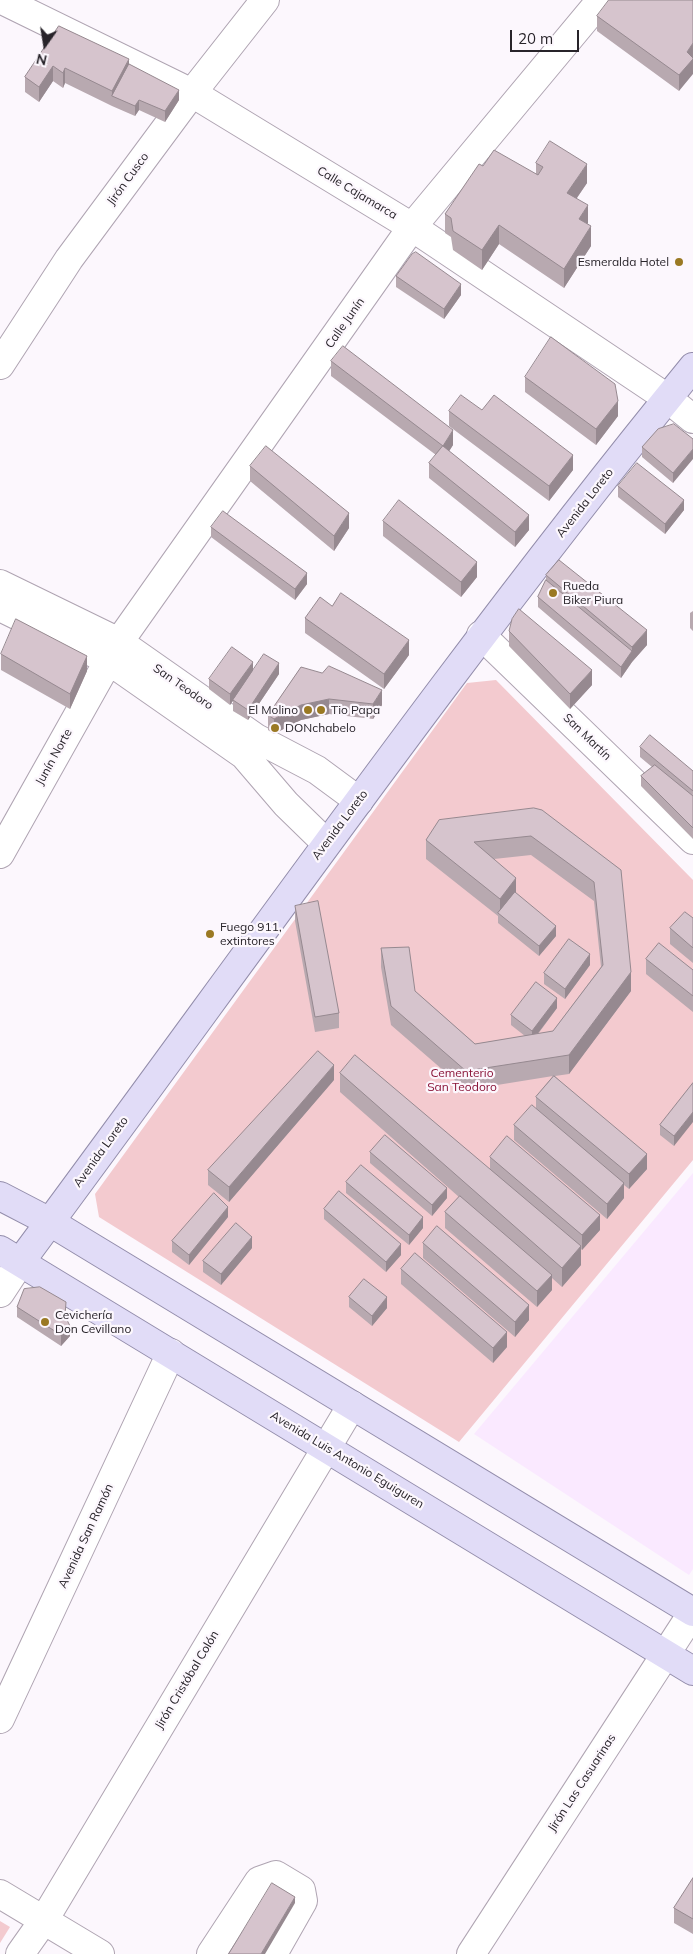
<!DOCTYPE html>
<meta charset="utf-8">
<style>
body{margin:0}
#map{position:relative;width:693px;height:1954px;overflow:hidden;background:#fcf7fd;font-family:Mulish,sans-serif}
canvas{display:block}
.north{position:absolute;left:20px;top:20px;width:50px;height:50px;-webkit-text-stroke:4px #fcf7fd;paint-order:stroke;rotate:193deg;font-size:14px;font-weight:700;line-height:20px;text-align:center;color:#28242a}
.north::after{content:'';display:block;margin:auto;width:18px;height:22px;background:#28242a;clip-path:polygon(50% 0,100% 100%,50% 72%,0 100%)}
.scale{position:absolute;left:510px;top:30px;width:69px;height:22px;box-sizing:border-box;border:2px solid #28242a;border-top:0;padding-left:6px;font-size:15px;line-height:18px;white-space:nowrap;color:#28242a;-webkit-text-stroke:4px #fcf7fd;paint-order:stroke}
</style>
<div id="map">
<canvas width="693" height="1954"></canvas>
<div class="north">N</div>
<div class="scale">20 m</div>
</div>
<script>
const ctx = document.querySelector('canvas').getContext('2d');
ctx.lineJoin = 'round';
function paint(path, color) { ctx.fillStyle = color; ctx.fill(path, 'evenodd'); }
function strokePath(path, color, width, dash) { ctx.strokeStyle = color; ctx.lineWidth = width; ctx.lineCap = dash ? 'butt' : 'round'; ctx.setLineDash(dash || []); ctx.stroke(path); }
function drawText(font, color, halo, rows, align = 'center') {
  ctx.font = font + ' Mulish,sans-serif'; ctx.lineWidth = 4.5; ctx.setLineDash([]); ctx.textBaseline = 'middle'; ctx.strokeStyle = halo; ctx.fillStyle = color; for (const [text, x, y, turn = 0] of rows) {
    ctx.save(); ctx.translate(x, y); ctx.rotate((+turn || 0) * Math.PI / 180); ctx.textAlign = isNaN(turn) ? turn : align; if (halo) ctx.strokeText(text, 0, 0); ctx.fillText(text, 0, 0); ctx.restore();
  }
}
paint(new Path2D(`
 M693,1173V1569L689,1575L474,1434Z`), '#fae9ff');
paint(new Path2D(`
 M496,680L693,880V1160L459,1442L99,1217L95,1194L467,683Z
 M0,1921L10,1927L0,1943Z`), '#f3cacf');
const minor = new Path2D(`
 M2,0L192,93L412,227L667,398L693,419
 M0,365L69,259L192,93L265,0
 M0,584L119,642L256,738L317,770L359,801
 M0,607L108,660L244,755L286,804L326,843
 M481,635L693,840
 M0,854L119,642L412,227L601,0
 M0,1293L21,1261
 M0,1719L171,1353
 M0,1894L100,1954
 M20,1954L44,1920L352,1405
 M211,1954L259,1881L276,1875L301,1890L303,1901L273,1954
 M471,1954L693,1612`);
const major = new Path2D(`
 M0,1196L50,1222L693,1612
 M0,1250L693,1671
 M21,1261C243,962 457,656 693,367`);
strokePath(minor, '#afa4b2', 30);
strokePath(major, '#938dab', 30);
strokePath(minor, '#fff', 28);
strokePath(major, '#e1dcf7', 28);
paint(new Path2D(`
 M693,0L679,91L597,31V16Z
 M59,26L129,64L179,100L165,122L139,110L135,116L112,106L65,83L63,88L53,81L39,102L25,92V77Z
 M536,163L587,183L577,198L587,224L591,246L564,288L499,244L482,270L453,250L451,237L445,233V214L483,166L536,174Z
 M396,276L461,295L444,319L396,287Z
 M331,361L453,445L449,451L529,530L515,547L429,478V463L436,455L331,376Z
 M525,377L618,416L596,445L525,392Z
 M482,410L573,470L549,501L449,426V411Z
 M693,439L673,483L642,457V447Z
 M250,466L349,528L334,551L250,481Z
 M618,486L684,510L665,534L618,497Z
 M383,521L477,577L461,597L383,536Z
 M211,527L307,584L295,600L211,537Z
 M546,575L647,645L632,662L621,678L538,607V597L546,580Z
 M332,606L409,655L384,689L305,633V618Z
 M693,611V631L690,628V613Z
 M509,631L592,685L570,709L509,646Z
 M1,654L87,671L70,709L1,670Z
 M301,667L382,705L373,719L329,714L301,720L274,734L268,730V715Z
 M253,670L279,674L248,720L233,711V700L234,699L230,705L209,689V679Z
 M640,747L693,771V839L641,786V776L652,767L640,757Z
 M534,808L621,870L631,991L569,1074L555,1076L647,1169L629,1189L624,1185V1198L607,1219L514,1140V1125L536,1109V1097L553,1076L466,1090L391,1025L381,967V948L415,991L475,1044L525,1036L511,1025V1015L557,1008L538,1034L553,1031L601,967L594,901L531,855L494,859L516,893L556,936L539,956L498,923V916L426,859V840Z
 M295,906L339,1013V1028L315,1032L295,921Z
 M693,918V963L670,944V928Z
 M646,959L693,970V1012L646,974Z
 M590,965L565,999L544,984V973Z
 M340,1073L490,1169V1157L600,1230L582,1250L581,1249V1265L562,1287L552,1278V1290L537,1307L445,1228V1212L459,1197L340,1092Z
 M334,1080L229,1202L208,1185V1170Z
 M693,1083L674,1146L660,1135V1125Z
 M370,1152L447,1198L432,1216L370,1163Z
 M346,1182L423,1228L409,1245L346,1193Z
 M324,1209L401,1255L386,1272L324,1219Z
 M228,1217L189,1265L172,1252V1241Z
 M423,1243L529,1320L515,1337L423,1258Z
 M252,1248L221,1285L203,1272V1261Z
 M401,1269L507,1347L493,1363L401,1284Z
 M349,1297L387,1308L372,1326L349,1307Z
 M17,1307L66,1317L70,1336L61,1346L17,1317Z
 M693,1878V1934L674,1923V1908Z`), '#b8a9b0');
paint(new Path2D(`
 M693,43V74L679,91V75L687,52Z
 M129,59V74L112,96V91Z
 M53,66V81L39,102V87Z
 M65,68V83L63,88V73Z
 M179,90V100L165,122V111Z
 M139,100V110L135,116V106Z
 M587,164V183L567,212V193Z
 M588,205V224L579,219Z
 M499,225V244L482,270V250Z
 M591,226V246L564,288V269Z
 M461,284V295L444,319V309Z
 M618,401V416L596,445V429Z
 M453,430V445L443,461V446Z
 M693,449V459L673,483V473Z
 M573,455V470L549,501V486Z
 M684,500V510L665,534V524Z
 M349,513V528L334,551V536Z
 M529,515V530L515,547V532Z
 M477,562V577L461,597V582Z
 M307,573V584L295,600V589Z
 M647,630V645L632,662L621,678V667L632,651V647Z
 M409,640V655L384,689V674Z
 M87,656V671L70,709V694Z
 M253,662V673L230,705V694Z
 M279,663V674L248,720V710Z
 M592,670V685L570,709V694Z
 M382,690V705L373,719V704Z
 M329,699V714L301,720L274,734V719L301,705Z
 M516,878V897L500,914V899Z
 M556,926V936L539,956V946Z
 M590,954V965L565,999V989Z
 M631,972V991L569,1074V1055Z
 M557,998V1008L532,1041V1031Z
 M334,1065V1080L229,1202V1187Z
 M693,1112V1122L674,1146V1136Z
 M647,1154V1169L629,1189V1174Z
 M624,1183V1198L607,1219V1204Z
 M447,1188V1198L432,1216V1205Z
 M228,1207V1217L189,1265V1255Z
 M600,1215V1230L582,1250V1235Z
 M423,1217V1228L409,1245V1235Z
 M252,1237V1248L221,1285V1274Z
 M401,1244V1255L386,1272V1262Z
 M581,1246V1265L562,1287V1268Z
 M552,1275V1290L537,1307V1291Z
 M387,1297V1308L372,1326V1316Z
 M529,1305V1320L515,1337V1322Z
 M70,1326V1336L61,1346V1335Z
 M507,1332V1347L493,1363V1348Z
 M295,1897V1903L265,1954H261Z`), '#968990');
const building = new Path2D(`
 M609,0H693V43L687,52L693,58V59L679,75L597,16Z
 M59,26L129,59L112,91L65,68L63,73L53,66L39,87L25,77Z
 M129,64L179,90L165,111L139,100L135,106L112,96Z
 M550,141L587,164L567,193L588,205L579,219L591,226L564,269L499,225L482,250L453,231L451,218L445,214L479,164L483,166L494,150L538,175L543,167L536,163Z
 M416,252L461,284L444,309L396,276L412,254Z
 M551,337L615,384L618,401L596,429L525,377Z
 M343,346L453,430L443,446L331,361Z
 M461,395L482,410L494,395L573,455L549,486L449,411Z
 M674,424L693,439V449L673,473L642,447L658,429Z
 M266,446L349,513L334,536L250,466Z
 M443,446L529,515L515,532L429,463Z
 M637,463L684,500L665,524L618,486Z
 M399,500L477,562L461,582L383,521Z
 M223,511L307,573L295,589L211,527Z
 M559,560L647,630L632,647L546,575Z
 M546,580L632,651L621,667L538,597Z
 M341,593L409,640L384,674L305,618L320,597L332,606Z
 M519,609L592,670L570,694L509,631L512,619Z
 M16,619L87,656L70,694L1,654Z
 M232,647L253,662L230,694L209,679Z
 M264,654L279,663L248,710L233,700Z
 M329,666L382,690L373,704L329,699L301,705L274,719L268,715L301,667L322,673Z
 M650,735L693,771V791L640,747Z
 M655,765L693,796V828L641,776Z
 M534,808L542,810L621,870L631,972L569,1055L466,1071L391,1006L381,948L409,947L415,991L475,1044L553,1031L603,965L594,882L531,836L474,842L516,878L500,899L426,840L439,820Z
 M515,892L556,926L539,946L498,913Z
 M318,901L339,1013L315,1017L295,906Z
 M685,912L693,918V948L670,928Z
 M569,939L590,954L565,989L544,973Z
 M659,943L693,970V996L646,959Z
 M536,982L557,998L532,1031L511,1015Z
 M318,1051L334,1065L229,1187L208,1170Z
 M355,1055L581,1246L562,1268L340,1073Z
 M554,1076L647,1154L629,1174L536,1097Z
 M693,1083V1112L674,1136L660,1125Z
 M532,1105L624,1183L607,1204L514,1125Z
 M385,1135L447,1188L432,1205L370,1152Z
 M507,1136L600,1215L582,1235L490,1157Z
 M361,1165L423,1217L409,1235L346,1182Z
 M339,1191L401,1244L386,1262L324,1209Z
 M214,1193L228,1207L189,1255L172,1241Z
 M460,1196L552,1275L537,1291L445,1212Z
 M236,1223L252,1237L221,1274L203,1261Z
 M437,1226L529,1305L515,1322L423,1243Z
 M415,1253L507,1332L493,1348L401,1269Z
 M364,1279L387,1297L372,1316L349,1297Z
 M40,1287L66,1302L65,1316L70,1326L61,1335L17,1307L24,1289Z
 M693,1878V1919L674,1908Z
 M272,1883L295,1897L261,1954H229Z`);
paint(building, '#d6c4cd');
strokePath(building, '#968990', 1);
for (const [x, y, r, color] of [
 [679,262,5,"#9a7923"],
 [553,593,5,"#9a7923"],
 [308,710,5,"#9a7923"],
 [321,710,5,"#9a7923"],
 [275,728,5,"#9a7923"],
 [210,934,5,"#9a7923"],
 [45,1322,5,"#9a7923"]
]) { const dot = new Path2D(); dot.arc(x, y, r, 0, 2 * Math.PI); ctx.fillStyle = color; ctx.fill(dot); strokePath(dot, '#fcf7fd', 2); }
drawText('12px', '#28242a', '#fcf7fd', [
 ["Jirón Cusco",128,179,-54],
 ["Calle Cajamarca",357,193,31],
 ["Calle Junín",345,323,-55],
 ["Avenida Loreto",585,503,-52],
 ["San Teodoro",183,687,35],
 ["San Martín",587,737,44],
 ["Junín Norte",54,757,-61],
 ["Avenida Loreto",340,825,-53],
 ["Avenida Loreto",101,1152,-54],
 ["Avenida Luis Antonio Eguiguren",347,1460,31],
 ["Avenida San Ramón",86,1536,-65],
 ["Jirón Cristóbal Colón",187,1680,-59],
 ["Jirón Las Casuarinas",582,1783,-57]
]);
drawText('12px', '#28242a', '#fcf7fd', [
 ["Esmeralda Hotel",669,262,"right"],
 ["Rueda",563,586],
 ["Biker Piura",563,600],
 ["El Molino",298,710,"right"],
 ["Tio Papa",331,710],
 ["DONchabelo",285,728],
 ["Fuego 911,",220,927],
 ["extintores",220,941],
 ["Cevichería",55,1315],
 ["Don Cevillano",55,1329]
], 'left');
drawText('12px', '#8a1539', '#fcf7fd', [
 ["Cementerio",462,1073],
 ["San Teodoro",462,1087]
]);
</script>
